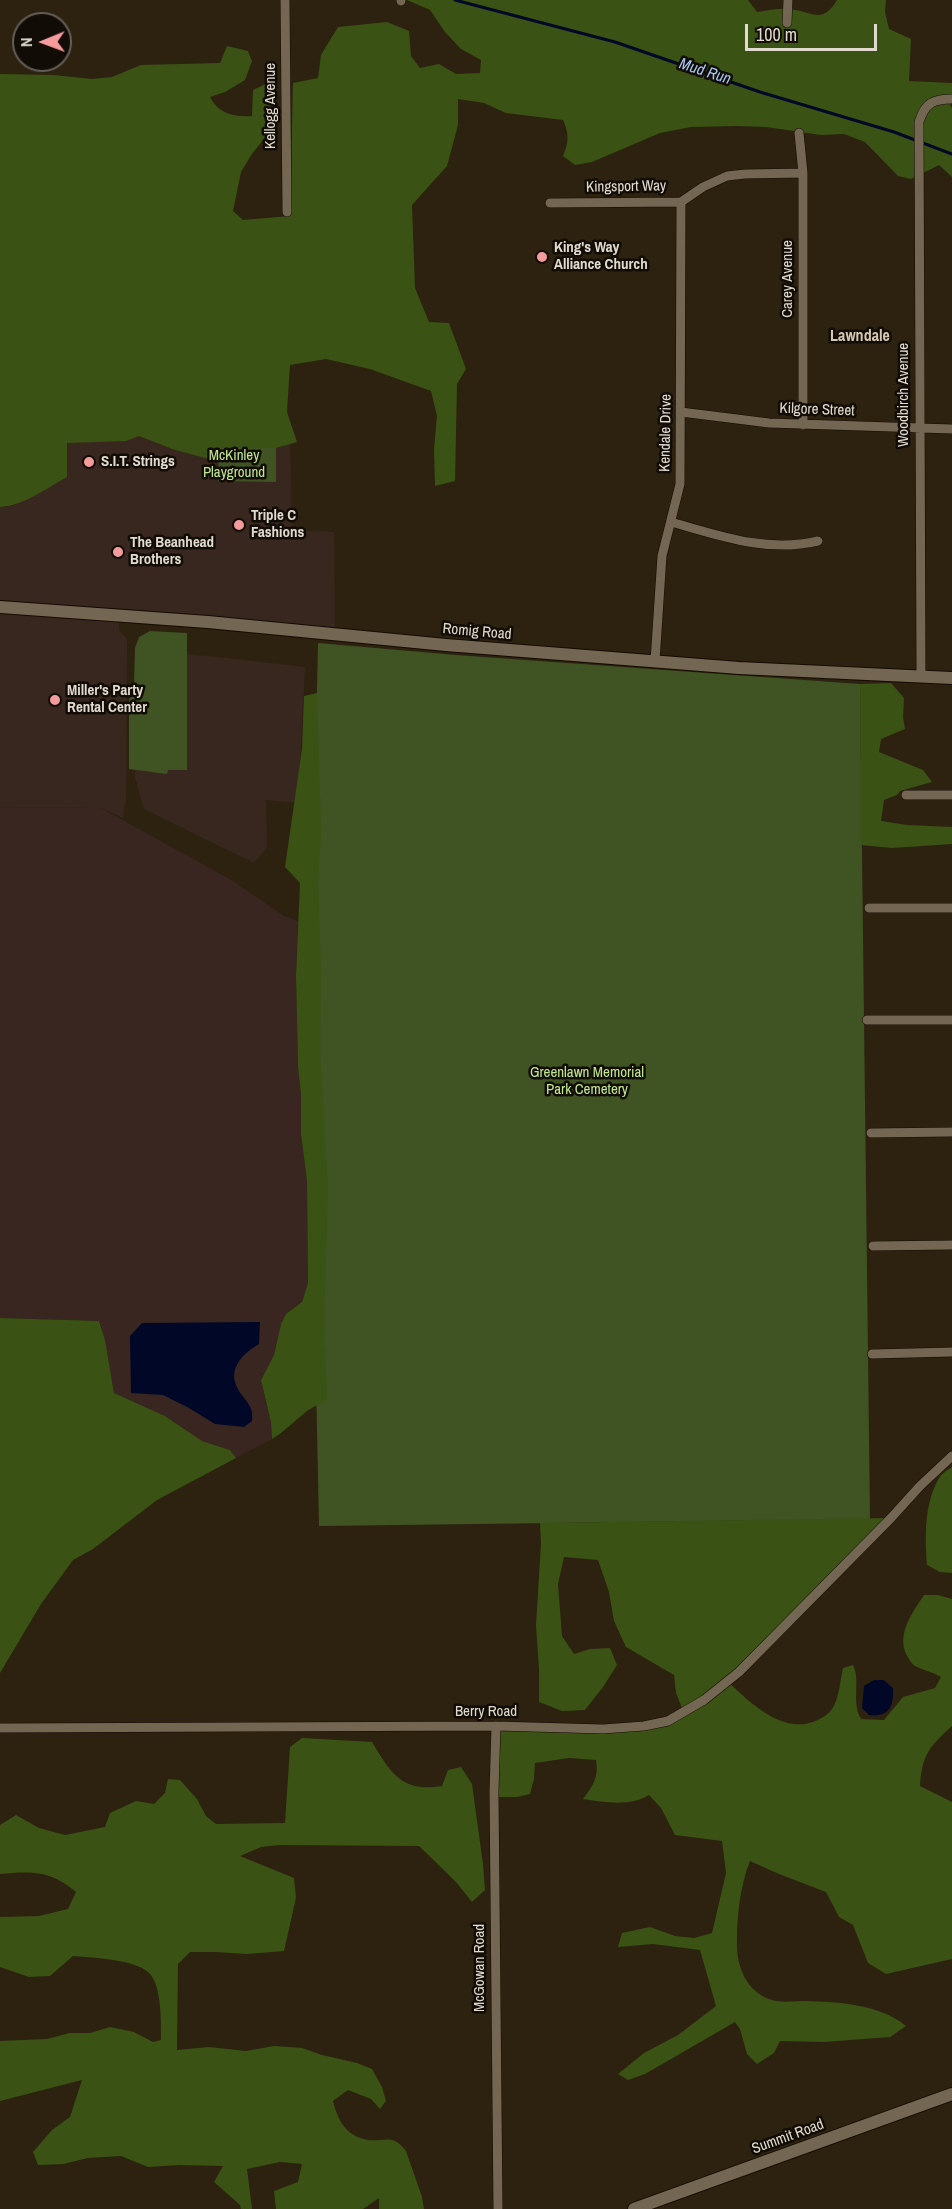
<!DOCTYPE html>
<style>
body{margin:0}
#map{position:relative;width:952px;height:2209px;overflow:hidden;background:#2d2210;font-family:"Archivo Narrow",sans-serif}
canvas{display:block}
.north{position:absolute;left:12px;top:12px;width:60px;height:60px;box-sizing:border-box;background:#110c05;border:2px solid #645e56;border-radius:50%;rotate:269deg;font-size:16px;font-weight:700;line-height:24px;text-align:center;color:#e1dacf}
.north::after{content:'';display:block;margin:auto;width:21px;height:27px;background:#f59b9c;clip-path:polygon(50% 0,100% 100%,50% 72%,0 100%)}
.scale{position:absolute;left:745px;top:24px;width:132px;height:27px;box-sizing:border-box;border:3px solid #e1dacf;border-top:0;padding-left:8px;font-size:18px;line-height:21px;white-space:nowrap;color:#e1dacf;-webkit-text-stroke:4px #110c05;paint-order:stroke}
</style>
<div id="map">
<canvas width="952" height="2209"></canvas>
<div class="north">N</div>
<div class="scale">100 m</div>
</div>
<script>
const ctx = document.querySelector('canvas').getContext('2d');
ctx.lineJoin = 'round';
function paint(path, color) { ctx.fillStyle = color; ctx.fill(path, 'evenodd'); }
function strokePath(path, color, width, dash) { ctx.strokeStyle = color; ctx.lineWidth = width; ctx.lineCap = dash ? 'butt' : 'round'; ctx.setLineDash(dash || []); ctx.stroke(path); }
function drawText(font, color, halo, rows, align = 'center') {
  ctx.font = font + ' "Archivo Narrow",sans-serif'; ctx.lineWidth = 5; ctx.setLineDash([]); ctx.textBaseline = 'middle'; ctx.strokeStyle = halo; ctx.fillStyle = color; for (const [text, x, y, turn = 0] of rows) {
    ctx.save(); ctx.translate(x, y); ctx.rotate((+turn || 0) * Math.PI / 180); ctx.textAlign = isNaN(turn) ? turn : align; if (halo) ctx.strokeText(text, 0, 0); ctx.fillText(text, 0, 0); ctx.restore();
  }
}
paint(new Path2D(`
 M65,433L139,436L172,449L276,448L290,443L292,530L334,532L335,634L119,616V630L127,639L126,798L123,818L99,807L0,808V507H8Z
 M138,651L209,656L305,667L298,803L266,800L267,847L254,863L144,809L135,778L132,695Z`), '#38271e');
paint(new Path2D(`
 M99,807L233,881L284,916L298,921L296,972L298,1067L301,1094V1134L307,1181L308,1283L302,1302L286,1314L281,1324L274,1355L261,1379L271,1422L272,1439L236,1458L230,1450L202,1441L165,1416L114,1393L105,1340L99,1321L0,1318V808Z`), '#392621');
paint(new Path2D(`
 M219,448H276V482L218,481Z
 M150,631L187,633V770H168L167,774L129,769V700L134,683L135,648L139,637Z
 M318,643L456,655L860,684L870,1519L319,1526L309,1041Z`), '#3f5323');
paint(new Path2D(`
 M407,0H748L757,12C767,11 777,8 786,9C810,9 821,27 837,0H886L885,12L889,29L911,39L909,81L952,83V99L947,100L952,108V177L939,165L911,179L898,176L865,142L844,134L821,135L766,127L737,126L691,127L660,133L592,162L575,165L563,156C569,142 569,133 563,120L506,113L484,103L458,99V125L447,166L412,205L415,288L429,322L449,323L466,369L457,384L455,481L435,486L434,449L437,416L431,391L370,369L326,359L290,365L287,412L297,442L276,448H219L209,459L172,449L139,436L126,441L67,443V477C47,488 23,506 0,507V74L53,75L92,79L112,77L141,65L220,63L227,46L248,51L252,61L245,80L225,92L210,97C219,114 234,117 252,116L253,90L272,81L277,92L274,126L252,154L241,172L233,211L243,220L290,216L293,83L318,78L321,55L338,27L387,22L409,31L411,56L420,68L439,64L456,74L480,73L481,60L461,49L445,32L430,10Z
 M891,683L904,698L903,717L905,729L881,739L879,752L923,770L932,782L900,791L897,795L884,800L881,821L907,825L952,827V844L892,848L861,845L860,684Z
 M317,693L321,831L318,881L321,973L320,1052L328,1189L324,1322L327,1399L307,1411L281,1433L272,1439L271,1422L261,1380L274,1355L281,1324L286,1314L302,1302L308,1283L307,1181L301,1134V1094L298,1067L296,975L300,883L285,867L302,749L304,696Z
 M0,1318L99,1321L105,1340L114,1393L165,1416L202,1441L230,1450L236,1458L157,1500L93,1549L73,1560L41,1604L0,1673Z
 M952,1467V1573L940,1572L927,1565C925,1537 924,1505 938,1480C941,1474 947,1470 952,1467Z
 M891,1518L728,1682C750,1702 780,1733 813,1722C819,1720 828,1715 832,1709C839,1699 840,1681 843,1668L853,1665C861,1681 851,1702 861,1719L884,1720L903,1697L935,1688L941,1677C933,1672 923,1670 915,1666C912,1664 911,1662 909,1659C894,1637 912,1613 924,1595H938L952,1599V1726C929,1747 922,1755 920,1786L952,1802V1959L886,1974L868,1963L853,1925L839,1917L826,1892L779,1874L750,1861C740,1887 737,1914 737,1942C736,1966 747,1993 772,2000C782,2003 795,2001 805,2001C838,2002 880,2004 906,2026L890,2037L824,2042L780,2041L774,2053L757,2064L747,2054L740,2029L735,2022L645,2074L628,2080L618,2074L644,2053L678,2035L716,2006L700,1950L653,1944L618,1947L622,1933L650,1927L675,1936L694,1938L712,1933L726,1873L722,1841L675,1835L661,1808L649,1795C630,1807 604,1802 583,1799C593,1786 599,1777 596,1760L569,1758L535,1763L534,1779L530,1794L517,1797H494L496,1726L630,1728L684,1713L676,1693L674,1675L626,1647L614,1621L609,1592L598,1560L564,1557L558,1584L562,1636L574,1654L590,1649L610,1648L617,1665L603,1687L585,1710L562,1711L539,1702V1669L536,1625L541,1543L540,1523Z
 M302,1738L372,1742C390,1772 402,1793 442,1786L448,1770L461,1767L472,1784L483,1864L485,1890L472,1902L456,1882L419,1846L279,1845L261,1847L240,1856L294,1878L296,1898L284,1951L247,1954L216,1952H190L178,1964L177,2050L209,2047L246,2051L274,2046L302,2048L322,2055L357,2063L372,2069L382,2087L386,2101L380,2109L371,2099L348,2090L333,2101C338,2121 346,2136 368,2140C384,2142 393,2133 406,2151L422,2197L424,2209H379V2198L363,2209H276L274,2191L298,2182L302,2164L280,2162L247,2169L252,2209H241L240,2205L214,2182L223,2166L179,2165L148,2167L121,2156L88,2158L63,2164L38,2165L33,2152L52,2130L70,2117L82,2080L0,2101V2041L47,2039L70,2033H90L110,2027L134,2032L153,2042L161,2040C161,2024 162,1985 149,1973C135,1959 93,1958 73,1956L50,1976L29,1977L0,1967V1917L39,1916L68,1909L76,1892C50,1870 32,1871 0,1874V1825L16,1815L39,1828L65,1835L105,1827L110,1813L136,1801L154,1804L165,1793L168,1779L180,1780L197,1799L206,1816L216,1824L285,1823L290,1747Z`), '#3a5213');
paint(new Path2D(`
 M260,1322L259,1344C242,1354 226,1370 239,1391C246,1402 254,1406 252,1421L244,1427L215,1424L189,1408L163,1395L131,1393L130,1336L142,1323Z
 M874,1680H884L893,1688C894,1707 889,1717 869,1715L862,1708L864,1686Z`), '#000727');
strokePath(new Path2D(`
 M455,0L615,42L760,92L894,132L952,154`), '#000727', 3);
const street = new Path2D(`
 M285,0L287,212
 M401,0V1
 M787,23L788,0
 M799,133L803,173V425
 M550,203L681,202L703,187L727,176L745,174L803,173
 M681,412L769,423L952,429
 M671,522C720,536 767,553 818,541
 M655,661L662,556L680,484L681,202
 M921,677L919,122C925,103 933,99 952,99
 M906,795H952
 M869,908H952
 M867,1020H952
 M871,1133L952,1132
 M873,1246L952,1245
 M872,1354L952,1352
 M496,1726L494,1792L498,2209
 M0,1728L496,1726L603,1729L644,1726L668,1721L704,1700L739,1672L891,1518L920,1486L952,1456`);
const secondary = new Path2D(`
 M0,607L208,622L446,645L739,668L952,678
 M634,2209L952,2094`);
strokePath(street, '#150b00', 10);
strokePath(secondary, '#150b00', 14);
strokePath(street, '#736652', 9);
strokePath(secondary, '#736652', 12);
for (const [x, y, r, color] of [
 [542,257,6,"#f59b9c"],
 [89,462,6,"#f59b9c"],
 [239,525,6,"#f59b9c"],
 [118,552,6,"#f59b9c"],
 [55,700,6,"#f59b9c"]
]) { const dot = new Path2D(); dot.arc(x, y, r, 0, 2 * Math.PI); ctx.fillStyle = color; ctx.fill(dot); strokePath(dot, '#110c05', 2); }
drawText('15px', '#e1dacf', '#110c05', [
 ["Kellogg Avenue",271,106,-90],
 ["Kingsport Way",626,187,-1],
 ["Carey Avenue",788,279,-90],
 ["Woodbirch Avenue",904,395,-90],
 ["Kilgore Street",817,410,2],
 ["Kendale Drive",666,433,-89],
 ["Romig Road",477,632,5],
 ["Berry Road",486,1712],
 ["McGowan Road",480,1968,-90],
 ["Summit Road",788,2137,-20]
]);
drawText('bold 15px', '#e1dacf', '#110c05', [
 ["King's Way",554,248],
 ["Alliance Church",554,265],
 ["S.I.T. Strings",101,462],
 ["Triple C",251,516],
 ["Fashions",251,533],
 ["The Beanhead",130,543],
 ["Brothers",130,560],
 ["Miller's Party",67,691],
 ["Rental Center",67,708]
], 'left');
drawText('15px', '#c1e88f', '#110c05', [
 ["McKinley",234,456],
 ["Playground",234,473],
 ["Greenlawn Memorial",587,1073],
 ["Park Cemetery",587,1090]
]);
drawText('italic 16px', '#a8c9f6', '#110c05', [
 ["Mud Run",705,72,18]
]);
drawText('bold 16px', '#d5c7b1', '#110c05', [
 ["Lawndale",860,337]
]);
</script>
